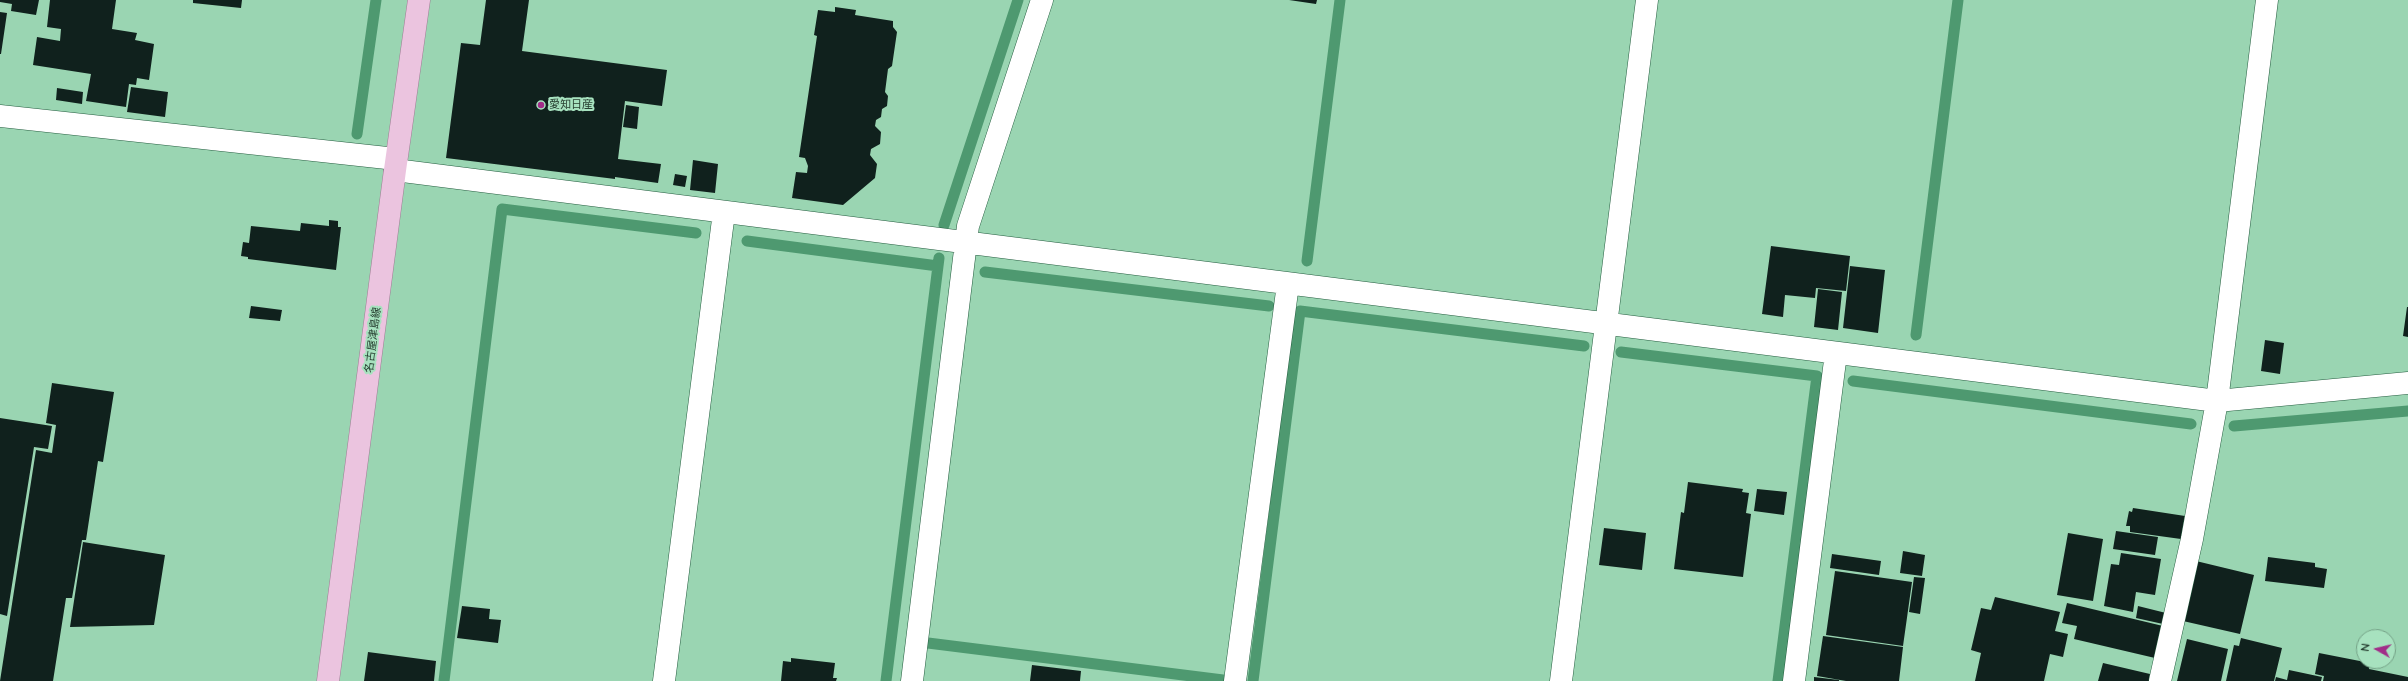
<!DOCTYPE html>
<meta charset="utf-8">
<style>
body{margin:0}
#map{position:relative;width:2408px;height:681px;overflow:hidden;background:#9ad5b2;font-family:Quicksand,sans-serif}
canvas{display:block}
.north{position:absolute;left:2356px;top:629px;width:40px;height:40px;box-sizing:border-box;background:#a7e2bf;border:1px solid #74a186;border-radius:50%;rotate:278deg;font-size:11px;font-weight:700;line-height:16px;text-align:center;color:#273f31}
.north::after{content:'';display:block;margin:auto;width:14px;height:18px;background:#a12d88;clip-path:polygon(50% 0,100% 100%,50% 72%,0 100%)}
</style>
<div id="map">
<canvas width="2408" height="681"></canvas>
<div class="north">N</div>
</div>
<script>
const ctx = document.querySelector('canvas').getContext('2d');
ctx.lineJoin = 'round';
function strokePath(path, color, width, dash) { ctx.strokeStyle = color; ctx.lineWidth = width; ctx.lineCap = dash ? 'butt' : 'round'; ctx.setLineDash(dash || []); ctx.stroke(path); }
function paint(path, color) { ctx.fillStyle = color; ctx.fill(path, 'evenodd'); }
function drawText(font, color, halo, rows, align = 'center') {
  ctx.font = font + ' Quicksand,"Noto Sans JP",sans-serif'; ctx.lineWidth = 4; ctx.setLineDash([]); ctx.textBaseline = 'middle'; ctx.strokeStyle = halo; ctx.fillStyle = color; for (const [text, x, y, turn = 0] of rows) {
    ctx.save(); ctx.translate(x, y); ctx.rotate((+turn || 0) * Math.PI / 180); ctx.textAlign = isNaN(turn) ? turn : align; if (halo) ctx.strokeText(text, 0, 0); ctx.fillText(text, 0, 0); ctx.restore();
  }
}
strokePath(new Path2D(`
 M357,134L376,0
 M944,225L1018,0
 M747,241L938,266
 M1307,261L1340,0
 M985,272L1269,306
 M1916,335L1958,0
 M1621,352L1817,376L1778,681
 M1853,381L2191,424
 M2234,426L2408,411
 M928,643L1223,680
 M444,681L502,209L696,233
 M886,681L939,258
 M1253,681L1300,311L1584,346`), '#4e9970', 11);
paint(new Path2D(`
 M0,0H39L36,15L11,11L12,4L0,2Z
 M50,0H116L112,29L137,33L135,40L154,44L149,80L137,78L136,85L129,84L126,107L86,101L91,74L33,65L37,37L60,41L61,29L47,27Z
 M193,0H242L241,8L193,3Z
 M486,0H529L522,51L667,70L662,106L625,101L618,159L661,164L658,183L615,177V179L446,158L461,43L480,45Z
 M1289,0H1317L1316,4Z
 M835,7L856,10L855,15L893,21V27L897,32L892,66L888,69L885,92L888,96L887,106L882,109L881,117L876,120L875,126L881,132L880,144L871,149L870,155L877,164L875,178L843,205L792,198L796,172L807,173L808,166L805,158L799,157L817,36L814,35L818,10L835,12Z
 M0,12L7,13L1,54H0Z
 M131,87L168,92L165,117L127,112Z
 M57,88L83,92L82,104L56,100Z
 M626,105L639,107L637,129L623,127Z
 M693,160L718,164L715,193L690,190Z
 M675,174L687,176L685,187L673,185Z
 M329,220L338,221V227H341L336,270L248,259V257L241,256L243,242L249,243L251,226L300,231L301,223L329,226Z
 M1771,246L1850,256L1846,291L1816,288L1815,298L1785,295L1783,317L1762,314Z
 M1850,266L1885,270L1878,333L1843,328Z
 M1818,289L1842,292L1838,330L1814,327Z
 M251,306L282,310L280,321L249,318Z
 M2407,307H2408V337L2403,336Z
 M2265,340L2284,343L2280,374L2261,371Z
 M52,383L114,392L103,462L98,461L86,540H82L72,598H66L53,681H0L36,450L52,453L56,425L46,423Z
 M0,418L52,426L48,449L34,447L7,616L0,614Z
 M1688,482L1743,489L1742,492L1749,493L1746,513L1751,514L1743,577L1674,569L1681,512L1684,513Z
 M1757,489L1787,492L1784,515L1754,511Z
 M2133,508L2185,516L2181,539L2130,532V526H2126L2129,511L2132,512Z
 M1604,528L1646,533L1642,570L1599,565Z
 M2116,531L2158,537L2155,555L2113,549Z
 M2068,533L2103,539L2093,601L2057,595Z
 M83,542L165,555L154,625L70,627Z
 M1903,551L1925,555L1922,576L1900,573Z
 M2121,553L2161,559L2155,595L2136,592L2133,612L2104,606L2111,564L2119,565Z
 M1832,554L1881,561L1879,575L1830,568Z
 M2268,557L2315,563V567L2327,569L2324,588L2265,581Z
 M2196,561L2254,575L2240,634L2183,621Z
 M1835,571L1912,582L1903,646L1826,635Z
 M1914,577L1925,578L1920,614L1909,612Z
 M1995,597L2060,612L2055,631L2068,634L2063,657L2050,654L2044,681H1975L1981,653L1971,650L1981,608L1991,610Z
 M2067,603L2163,626L2155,658L2074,639L2077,626L2062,623Z
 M462,606L490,609L489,619L501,620L498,643L457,638Z
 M2138,606L2166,613L2163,624L2136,618Z
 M1823,636L1903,647L1899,681H1846L1817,676Z
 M2241,638L2282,648L2274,681H2226L2234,645L2239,646Z
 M2187,639L2228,649L2221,681H2177Z
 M368,652L436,661L434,681H364Z
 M2319,653L2370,663L2369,669L2408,677V681H2323L2324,676L2315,674Z
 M791,658L835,663L833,678H837L836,681H781L783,661L791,662Z
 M2103,663L2150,674L2149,681H2098Z
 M1032,665L1081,671L1080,681H1030Z
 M2289,670L2322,677L2321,681H2275L2276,677L2287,680Z
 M1814,677L1839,680V681H1814Z`), '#10211d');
const street = new Path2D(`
 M0,116L396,159
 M395,170L2217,401L2408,383
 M664,681L724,212
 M912,681L968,226L1042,0
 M1235,681L1288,284
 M1561,681L1647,0
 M1794,681L1836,353
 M2160,681L2192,539L2217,401L2267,0`);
const primary = new Path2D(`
 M328,681L395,170L419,0`);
strokePath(street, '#255e40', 23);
strokePath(primary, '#9e7c94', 23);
strokePath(street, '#fff', 22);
strokePath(primary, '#ebc4df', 22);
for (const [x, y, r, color] of [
 [541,105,4,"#a12d88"]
]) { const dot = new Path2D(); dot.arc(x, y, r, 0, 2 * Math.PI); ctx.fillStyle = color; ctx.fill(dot); strokePath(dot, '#a7e2bf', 1.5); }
drawText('11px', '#273f31', '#a7e2bf', [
 ["愛知日産",549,105]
], 'left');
drawText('11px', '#273f31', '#a7e2bf', [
 ["名古屋津島線",373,340,-83]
]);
</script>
